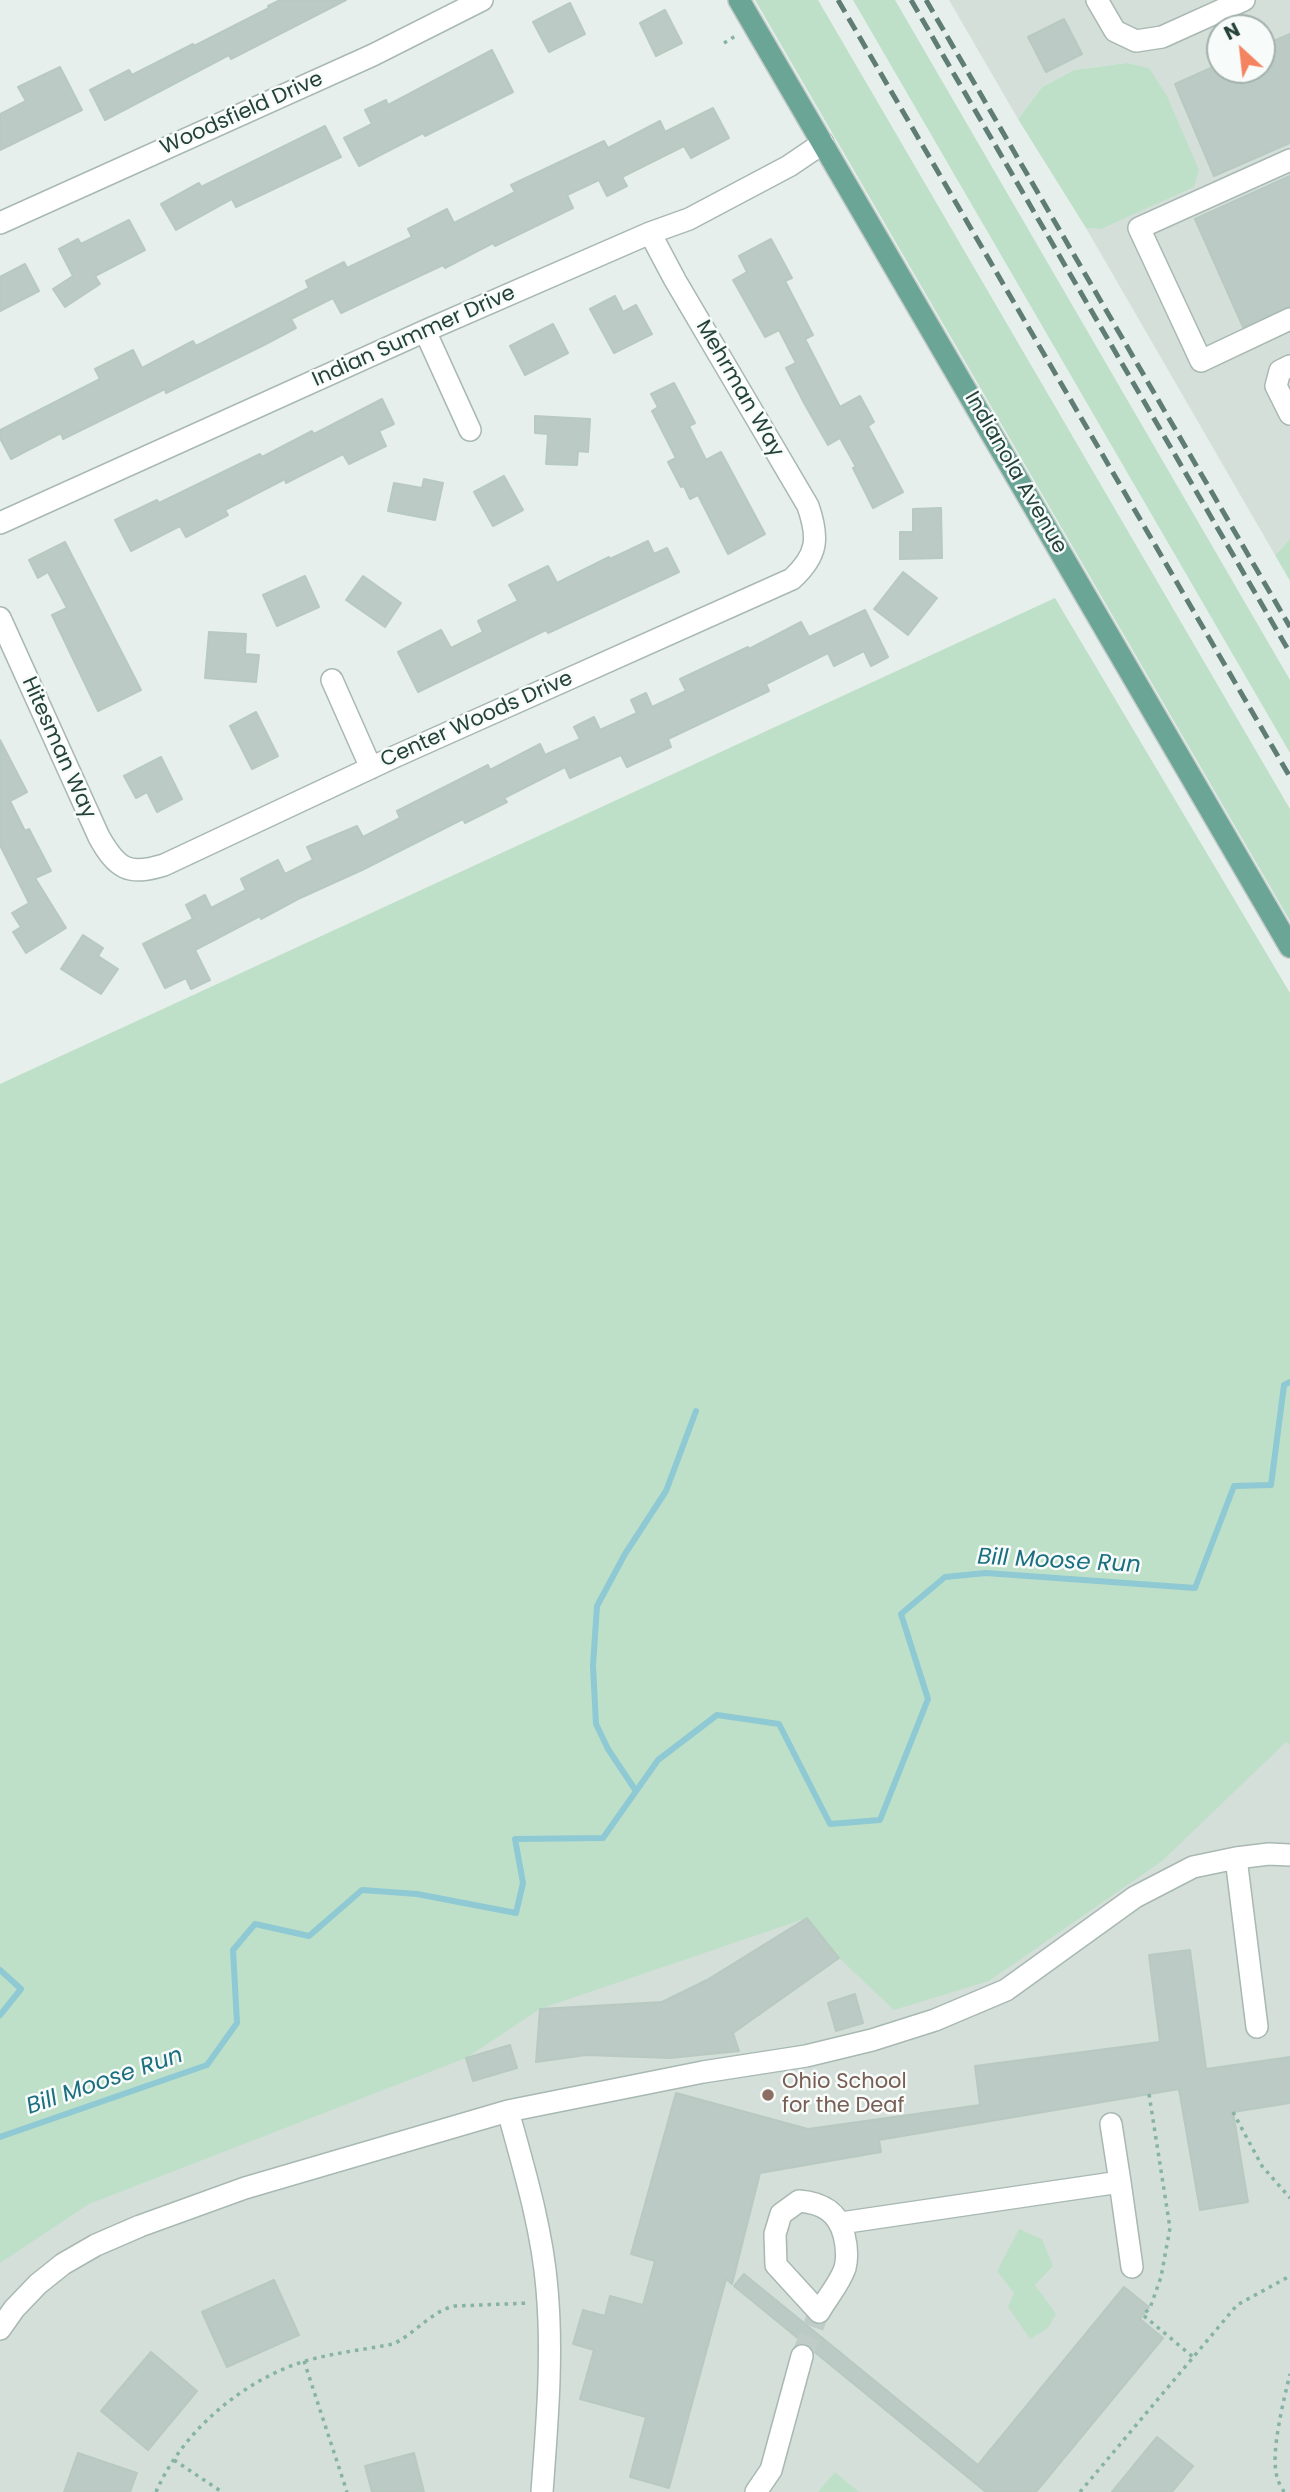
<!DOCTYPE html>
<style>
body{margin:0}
#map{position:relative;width:1290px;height:2492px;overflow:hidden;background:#e6efeb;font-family:Poppins,sans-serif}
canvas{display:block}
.north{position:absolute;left:1206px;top:14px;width:70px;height:70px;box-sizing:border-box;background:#f7fbf9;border:2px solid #a3b1ad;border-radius:50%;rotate:333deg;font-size:19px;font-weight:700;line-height:28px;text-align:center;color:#24423a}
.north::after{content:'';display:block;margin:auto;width:24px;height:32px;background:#f4845f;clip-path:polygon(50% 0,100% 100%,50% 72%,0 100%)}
</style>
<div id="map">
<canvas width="1290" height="2492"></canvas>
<div class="north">N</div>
</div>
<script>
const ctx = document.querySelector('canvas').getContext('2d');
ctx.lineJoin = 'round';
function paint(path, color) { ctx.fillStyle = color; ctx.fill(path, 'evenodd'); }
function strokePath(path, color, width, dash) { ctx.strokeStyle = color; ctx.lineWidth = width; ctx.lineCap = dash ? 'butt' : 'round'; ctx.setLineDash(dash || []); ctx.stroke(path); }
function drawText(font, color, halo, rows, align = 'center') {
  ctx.font = font + ' Poppins,sans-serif'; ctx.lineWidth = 5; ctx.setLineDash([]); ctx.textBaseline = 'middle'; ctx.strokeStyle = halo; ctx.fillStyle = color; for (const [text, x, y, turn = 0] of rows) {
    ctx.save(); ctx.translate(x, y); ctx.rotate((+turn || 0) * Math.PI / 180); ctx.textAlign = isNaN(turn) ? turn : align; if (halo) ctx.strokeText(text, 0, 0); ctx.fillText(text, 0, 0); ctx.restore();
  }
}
paint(new Path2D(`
 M949,0H1290V539L1275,555L1086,228L1101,229L1126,63L1074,70L1042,87L1018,119ZM1220,28H1262V70H1220Z
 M1290,1735V2492H0V2201Z`), '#d4dfda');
paint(new Path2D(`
 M755,0H818L1290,809V921Z
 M853,0H895L1290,680V753Z
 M1126,63L1149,68L1167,96L1199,170L1194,187L1101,229L1086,228L1018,119L1042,87L1074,70Z
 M1290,539V581L1275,555Z
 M1055,598L1290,993V1745L1286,1742L1162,1861L989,1981L894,2010L839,1958L807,1918L540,2009L466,2058L89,2204L0,2263V1084Z
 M1019,2229L1042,2239L1053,2266L1035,2285L1056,2314L1048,2328L1030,2339L1008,2307L1014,2293L997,2271Z
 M835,2472L859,2492H818Z`), '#bfe0c8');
strokePath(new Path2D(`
 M636,1791L608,1749L596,1724L593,1666L597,1606L625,1554L666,1491L696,1411
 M0,1970L21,1989L0,2015
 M0,2137L207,2065L237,2023L233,1950L255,1924L309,1936L362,1890L417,1894L516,1913L523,1883L515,1839L603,1838L658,1760L717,1715L779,1724L830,1824L880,1820L928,1699L901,1614L945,1577L986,1573L1195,1588L1234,1486L1271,1485L1284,1385L1290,1382`), '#8ec9d4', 6);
const building = new Path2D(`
 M280,0H346L231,59L229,55L105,120L90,90L129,70L132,75L193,44L194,46L269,8L268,6Z
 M570,3L585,34L549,52L533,22Z
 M665,10L682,43L656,56L640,23Z
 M1064,19L1082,54L1046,72L1028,37Z
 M1290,34V143L1214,176L1175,84L1220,64V70H1262V46Z
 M492,50L513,92L425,136L423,133L359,166L344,138L372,124L365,110L386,100L388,105Z
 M60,67L82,110L0,150V114L26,101L18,87Z
 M713,108L729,138L691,158L684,146L622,177L627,186L607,196L599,180L567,195L573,208L495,246L493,243L445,268L443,265L341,313L333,298L291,319L296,328L262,346L166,393L165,389L63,439L61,433L11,459L0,438V430L100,379L95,369L133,350L142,368L193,341L196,346L309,288L306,281L344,262L347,268L412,237L408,229L447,209L454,223L515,192L511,185L604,141L608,148L660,121L665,132Z
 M325,126L341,157L236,207L232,199L176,230L161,204L199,183L201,187Z
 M1290,176V306L1243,327L1195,219Z
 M129,220L145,250L95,276L100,284L65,307L53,289L73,276L59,249L78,239L81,244Z
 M771,239L792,278L785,281L813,335L805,339L840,407L860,396L874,422L868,426L903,492L873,508L853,468L856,467L840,438L828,445L804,403L786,368L796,363L779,330L765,337L733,280L747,272L739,256Z
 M25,264L39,291L0,311V277Z
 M615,296L623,312L636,305L652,334L614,353L590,309Z
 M553,324L568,353L525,375L510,346Z
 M674,383L695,423L689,426L706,460L721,452L765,534L728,554L698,495L690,499L684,486L681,487L668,462L676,458L652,411L658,407L651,394Z
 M382,399L394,424L379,431L386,446L349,464L343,454L286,483L285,479L225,510L228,515L186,537L180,526L131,551L115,520L157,500L159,503L260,454L262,457L312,431L314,434Z
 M535,416L590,419L588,452L578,451L577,465L546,464L548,434L535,433Z
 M504,476L523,510L493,526L474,492Z
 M424,479L443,483L435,520L388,511L394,483L422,488Z
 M941,508L942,558L900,559V532H913V509Z
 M648,541L654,554L667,548L679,572L548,633L546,630L418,692L398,652L441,630L451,648L483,632L478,621L518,601L509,585L548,566L557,583L609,557L610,559Z
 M65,542L141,690L98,711L52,615L67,608L48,572L38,578L29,560Z
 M903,572L937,598L908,635L874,609Z
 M305,576L319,607L277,626L263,595Z
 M363,576L401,603L385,627L346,600Z
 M865,610L888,657L871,666L864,651L834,666L828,653L766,684L769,691L668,739L671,747L627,767L621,755L570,778L565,767L504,798L507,802L465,823L463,819L362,870L298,899L261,919L260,916L195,950L210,980L191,989L186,978L165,988L143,944L193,919L186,905L205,895L211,908L246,890L241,879L278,860L285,874L313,860L307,847L357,826L363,837L400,818L397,811L488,765L490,770L540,744L545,755L580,739L574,727L594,717L600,730L637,713L631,700L646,693L652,707L686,691L680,679L748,647L749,649L801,622L809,637Z
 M209,632L246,634L245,654L259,655L256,682L205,678Z
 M256,712L278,756L252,769L230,726Z
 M0,740L27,792L10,801L25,831L29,829L51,871L35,878L66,928L26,953L13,932L21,927L12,913L29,903L0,845Z
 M161,757L182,799L157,812L147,792L136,798L124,776Z
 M83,935L103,948L98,956L118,969L101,994L61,969Z
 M807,1918L839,1958L733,2033L739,2051L670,2058L586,2055L536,2062L540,2009L662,2002L707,1980Z
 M1190,1950L1206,2069L1290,2057V2103L1233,2112L1248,2202L1200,2210L1179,2089L879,2140L881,2152L760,2173L732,2284L726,2279L669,2488L630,2477L646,2417L580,2399L594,2350L573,2344L583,2310L605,2316L610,2296L643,2305L655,2261L631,2254L676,2093L808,2129L980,2105L975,2066L1160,2042L1149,1955Z
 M855,1994L863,2023L836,2031L828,2003Z
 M510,2045L517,2068L473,2081L466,2058Z
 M744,2274L978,2465L1124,2287L1149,2307L1140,2319L1163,2338L1036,2492H986L734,2286Z
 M274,2280L299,2335L227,2367L202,2312Z
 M151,2352L197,2391L148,2450L101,2411Z
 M1157,2437L1193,2466L1172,2492H1112Z
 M78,2453L137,2473L130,2492H64Z
 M414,2453L424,2492H372L365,2466Z`);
paint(building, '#bbcac4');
strokePath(building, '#b8c9c2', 2);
strokePath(new Path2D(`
 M802,2356L819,2312`), '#bfccc8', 21, [21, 10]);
const minor = new Path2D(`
 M1097,0L1115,31L1136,41L1162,37L1244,0
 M1290,160L1139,228L1201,361L1290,319
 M0,223L373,55L482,0
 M425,331L470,430
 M1290,366L1280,371L1276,386L1290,414
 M0,523L425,331L650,233L689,219L789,166L823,143
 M0,618L99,837C117,869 128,876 164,865L394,757L792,579C818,555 819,538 808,506L675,280L650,233
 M332,680L371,768
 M1236,1858L1257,2027
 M508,2111C524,2169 542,2228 547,2289C553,2357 547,2424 542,2492
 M1120,2182L1132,2267
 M799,2201C823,2203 838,2212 844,2235C847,2247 848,2256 845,2268C840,2283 827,2298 819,2312L776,2265L775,2234L781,2214Z
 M841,2223L1120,2182L1111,2124
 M0,2329L14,2309L38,2284L63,2264L96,2245L140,2226L245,2188L508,2111L703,2072L806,2056L872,2040L935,2020L1006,1990L1135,1897L1193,1867L1236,1858L1269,1854L1290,1855
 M756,2492L771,2470L802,2356`);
const major = new Path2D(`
 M739,0L1290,947`);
strokePath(minor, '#a8b8b2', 24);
strokePath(major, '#c2cac8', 24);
strokePath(new Path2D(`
 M724,43L737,35
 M1149,2094L1170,2228L1161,2277L1150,2308L1143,2315L1193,2357
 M1233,2112L1262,2166L1290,2198
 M304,2361L347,2492
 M174,2460L222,2492
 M156,2492C182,2432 241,2382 302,2362C331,2353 363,2350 393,2344C415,2334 431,2311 455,2306L530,2303
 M1080,2492L1237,2305L1290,2276
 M1284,2492C1282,2488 1278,2482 1277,2477C1270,2453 1284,2399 1290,2374`), '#86b3a5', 3.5, [3.5, 5]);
strokePath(minor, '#fff', 21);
strokePath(major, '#6aa596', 21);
strokePath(new Path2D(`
 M838,0L1290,777
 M911,0L1290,653
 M926,0L1290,627`), '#5f7d75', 5, [14, 7]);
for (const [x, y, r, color] of [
 [768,2095,7,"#8d6e63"]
]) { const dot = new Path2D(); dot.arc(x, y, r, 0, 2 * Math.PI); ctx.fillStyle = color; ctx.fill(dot); strokePath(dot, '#f7fbf9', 2.5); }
drawText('21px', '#24423a', '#f7fbf9', [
 ["Woodsfield Drive",242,114,-24],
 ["Indian Summer Drive",414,337,-24],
 ["Mehrman Way",739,389,60],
 ["Indianola Avenue",1015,473,60],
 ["Center Woods Drive",477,720,-24],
 ["Hitesman Way",58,748,66]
]);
drawText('21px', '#785e54', '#f7fbf9', [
 ["Ohio School",782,2083],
 ["for the Deaf",782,2107]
], 'left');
drawText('italic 23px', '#1c6f80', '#f7fbf9', [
 ["Bill Moose Run",1059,1562,3],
 ["Bill Moose Run",105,2082,-19]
]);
</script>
